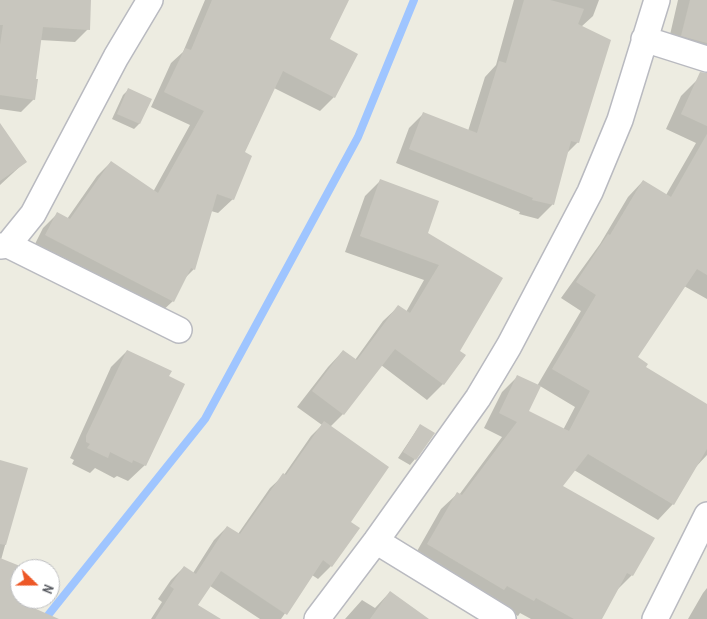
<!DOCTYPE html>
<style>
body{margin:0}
#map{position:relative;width:707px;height:619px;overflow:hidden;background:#edece1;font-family:"Archivo Narrow",sans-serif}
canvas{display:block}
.north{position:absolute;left:10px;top:559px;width:50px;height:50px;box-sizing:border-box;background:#fff;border:1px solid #bdbec0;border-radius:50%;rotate:112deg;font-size:14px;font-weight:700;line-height:20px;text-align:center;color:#595c62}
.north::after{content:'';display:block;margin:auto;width:18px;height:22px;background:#ed5827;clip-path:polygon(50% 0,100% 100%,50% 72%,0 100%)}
</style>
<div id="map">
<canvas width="707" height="619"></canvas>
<div class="north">N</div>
</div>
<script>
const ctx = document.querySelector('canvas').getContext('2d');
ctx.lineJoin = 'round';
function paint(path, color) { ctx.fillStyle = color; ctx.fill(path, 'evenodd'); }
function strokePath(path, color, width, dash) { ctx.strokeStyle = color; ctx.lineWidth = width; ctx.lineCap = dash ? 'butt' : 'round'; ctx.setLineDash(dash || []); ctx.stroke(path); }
paint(new Path2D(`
 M0,0H90L88,29L75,42L40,40L34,80V99L21,112L0,109Z
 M205,0H348L328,39L334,97L320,111L274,88L243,152L233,199L218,213L211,211L194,269L184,279L173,301L158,315L32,250L43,228L57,214L67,219L97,176L111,162L153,192L190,125L151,107L171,63L183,52Z
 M514,0H599L593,16L581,27L578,142L566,154L552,205L538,219L519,214L520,212L396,163L409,128L423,114L468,131L485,77L496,65Z
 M678,0H707V62L666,52Z
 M697,80L707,85V299L684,286L636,358L644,368L707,405V455L693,470L673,504L658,520L574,470L561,487L632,575L616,591L601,619H531L520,613L518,616L412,560L441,509L457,494L459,495L502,437L484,428L502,392L517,377L537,386L581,311L561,298L600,244L628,197L643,181L666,195L696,143L666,129L681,96ZM540,386L575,407L563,430L527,412Z
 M129,89L151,100L139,124L134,129L112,119L123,95Z
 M0,126L26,161L0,185Z
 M380,181L426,234L501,278L458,351L465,356L443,384L427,400L381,365L343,414L330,427L350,522L358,528L331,566L318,579L312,575L281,619H260L210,586L196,605L219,619H151L162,602L158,599L171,580L184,567L193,573L214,540L227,527L238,534L270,488L284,475L311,436L322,425L297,407L328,367L343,351L355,360L383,321L399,306L406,312L424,280L345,252L365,196Z
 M127,351L168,377L145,465L128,481L117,476L114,478L95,468L90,473L72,464L74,460L70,458L111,367Z
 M420,425L415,459L410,465L398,458Z
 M0,461L26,469L1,560L23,569H20V584L13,601L38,619H0Z
 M707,588V619H688L703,593Z
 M390,592L416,619H345L362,600L375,608Z`), '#0003');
strokePath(new Path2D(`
 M45,619L205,419L358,137L414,0`), '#9fc5ff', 8);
paint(new Path2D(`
 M0,0H91L90,30L43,27L36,79H38L35,100L0,95V45L3,25H0Z
 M212,0H349L330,39L358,54L335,98L283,71L245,152L252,156L234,200L217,194L195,270L191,268L174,302L45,235L57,212L70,219L111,161L158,193L204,111L164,92L185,48L191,50Z
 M524,0H550L584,9L578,24L611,40L579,143L571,141L554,205L532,200L533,198L409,149L423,112L477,133L499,61L506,63Z
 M690,0H707V43L681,36Z
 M700,72L707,73V126L681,114Z
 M128,88L152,99L140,124L117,114Z
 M0,123L27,162L0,181Z
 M707,134V275L697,269L638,357L648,364L646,367L707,404V449L674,505L588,454L563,486L655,538L633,576L627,573L602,619H574L536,598L534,601L507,586L504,590L427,544L457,492L462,495L517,422L499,413L517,375L541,386L529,411L569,431L590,391L552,369L596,295L576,282L608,234L610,235L643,180L671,197Z
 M380,179L439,201L428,233L503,278L460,351L466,355L444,385L395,349L344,415L312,391L343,350L357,360L398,305L410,313L439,265L360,236Z
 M127,350L172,371L169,376L185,384L146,466L133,460L132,463L110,452L108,458L87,448L90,444L86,442V436Z
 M324,421L389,467L351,522L360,528L332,567L323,560L287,615L221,571L198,605L221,619H155L174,589L170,586L184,566L196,574L227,526L240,534L283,473L286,475Z
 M420,424L435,433L416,460L403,452Z
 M0,460L28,468L6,545L0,544Z
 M0,558L20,566V602L59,619H0Z
 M390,591L429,619H370Z`), '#c8c6be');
const minor = new Path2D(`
 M644,39L707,59
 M8,245L33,214L116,57L150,0
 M0,246L8,245L179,330
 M376,541L503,619
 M317,619L376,541L478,398L509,346L590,192L620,120L657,0
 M655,619L707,515`);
strokePath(minor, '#b9bac0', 28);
strokePath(minor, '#fff', 25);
</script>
